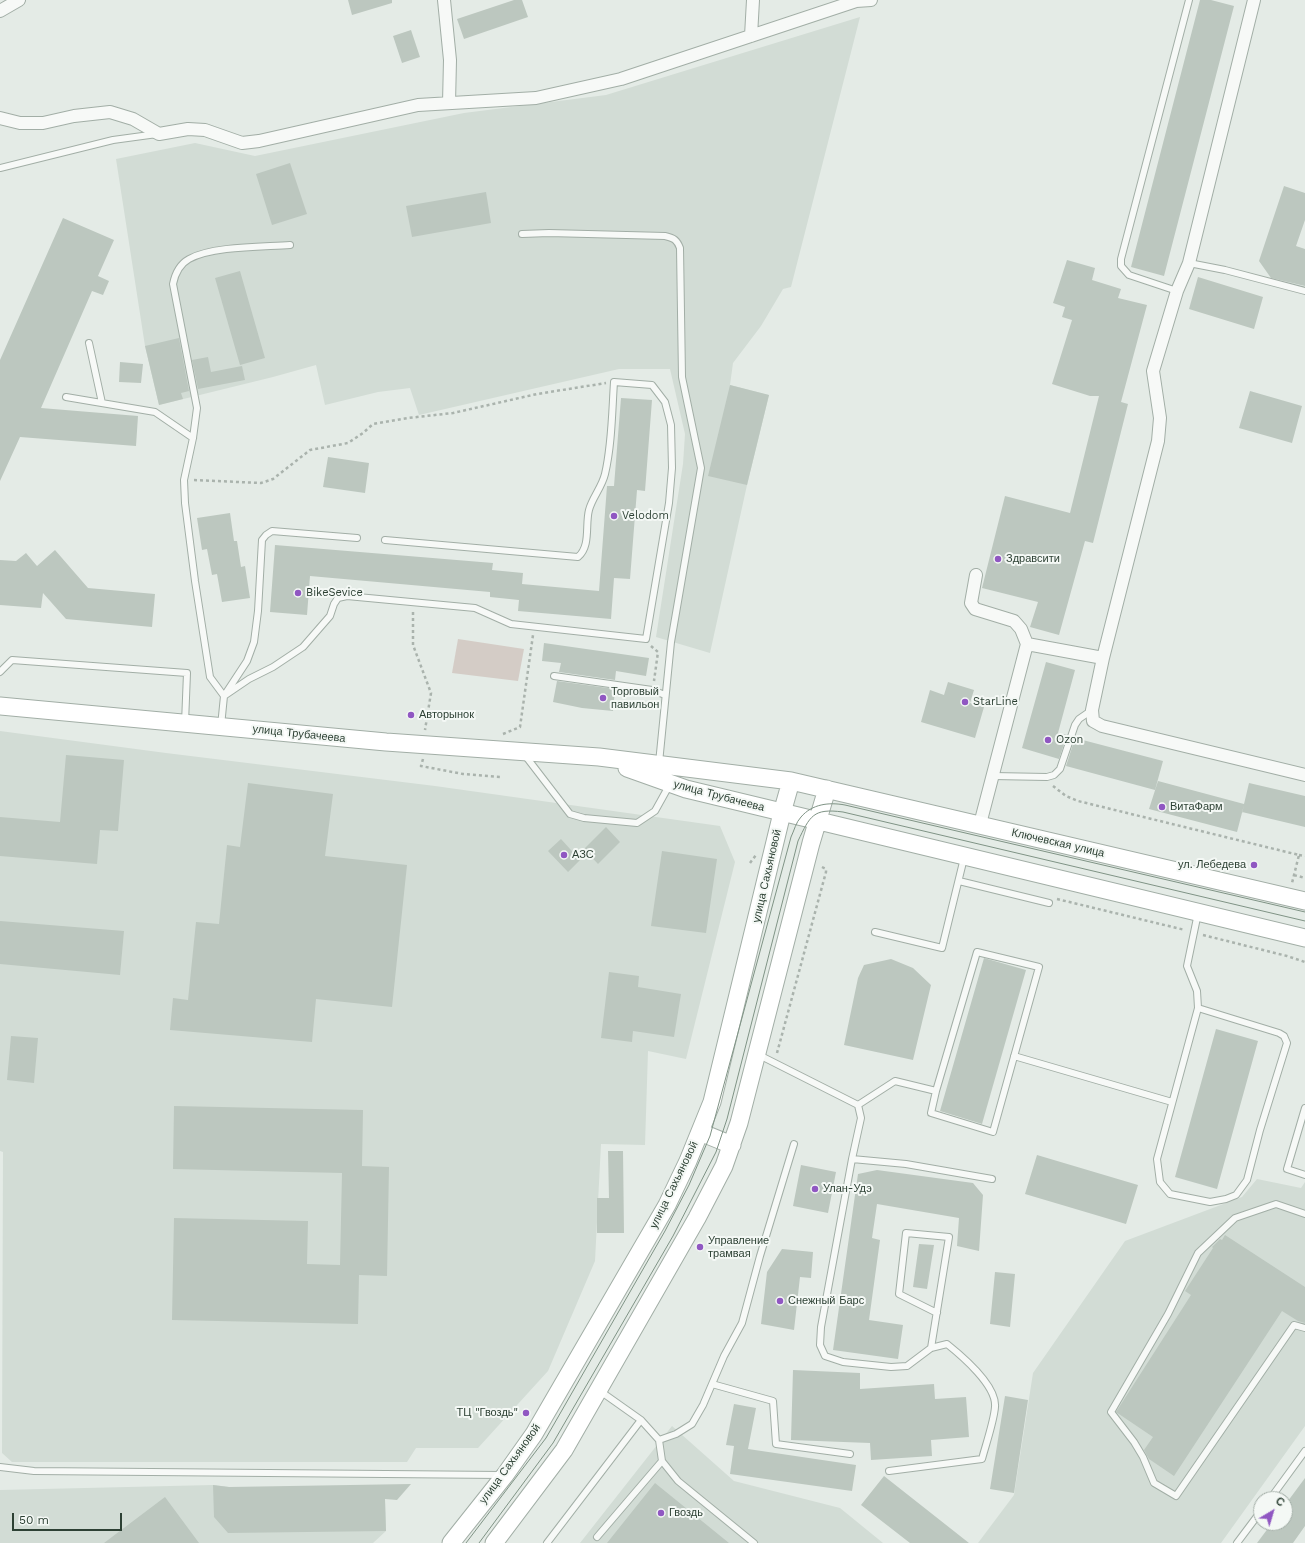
<!DOCTYPE html>
<meta charset="utf-8">
<style>
body{margin:0}
#map{position:relative;width:1305px;height:1543px;overflow:hidden;background:#e4ebe6;font-family:"Work Sans",sans-serif}
canvas{display:block}
.north{position:absolute;left:1253px;top:1491px;width:40px;height:40px;box-sizing:border-box;background:#f4f8f5;border:1px solid #a4afa8;border-radius:50%;rotate:38deg;font-size:11px;font-weight:700;line-height:16px;text-align:center;color:#2d4134}
.north::after{content:'';display:block;margin:auto;width:14px;height:18px;background:#9057c2;clip-path:polygon(50% 0,100% 100%,50% 72%,0 100%)}
.scale{position:absolute;left:12px;top:1513px;width:110px;height:18px;box-sizing:border-box;border:2px solid #2d4134;border-top:0;padding-left:5px;font-size:12px;line-height:14px;white-space:nowrap;color:#2d4134;-webkit-text-stroke:3px #f4f8f5;paint-order:stroke}
</style>
<div id="map">
<canvas width="1305" height="1543"></canvas>
<div class="north">С</div>
<div class="scale">50 m</div>
</div>
<script>
const ctx = document.querySelector('canvas').getContext('2d');
ctx.lineJoin = 'round';
function paint(path, color) { ctx.fillStyle = color; ctx.fill(path, 'evenodd'); }
function strokePath(path, color, width, dash) { ctx.strokeStyle = color; ctx.lineWidth = width; ctx.lineCap = dash ? 'butt' : 'round'; ctx.setLineDash(dash || []); ctx.stroke(path); }
function drawText(font, color, halo, rows, align = 'center') {
  ctx.font = font + ' "Work Sans",sans-serif'; ctx.lineWidth = 4; ctx.setLineDash([]); ctx.textBaseline = 'middle'; ctx.strokeStyle = halo; ctx.fillStyle = color; for (const [text, x, y, turn = 0] of rows) {
    ctx.save(); ctx.translate(x, y); ctx.rotate((+turn || 0) * Math.PI / 180); ctx.textAlign = isNaN(turn) ? turn : align; if (halo) ctx.strokeText(text, 0, 0); ctx.fillText(text, 0, 0); ctx.restore();
  }
}
paint(new Path2D(`
 M860,17L791,287L783,289L761,326L733,363L730,385L769,395L747,485L710,653L656,637L683,464L685,434L670,369H619L419,415L410,388L378,392L325,405L316,365L273,377L159,405L145,346L116,159L195,143L255,156L464,113L606,95Z
 M0,731L166,753L435,786L720,826L735,862L686,1059L648,1051L645,1145L601,1144L595,1261L548,1371L478,1448H416L407,1462H12L2,1453L3,1152L0,1151Z
 M1257,1179L1301,1188L1305,1182V1426L1221,1543H978L1014,1495L1033,1373L1125,1241L1242,1197Z
 M672,1426L734,1481L840,1508L883,1543H580Z
 M213,1485L229,1487V1505L385,1499L386,1531L373,1543H0V1490Z`), '#d2dcd5');
paint(new Path2D(`
 M458,639L524,649L518,681L452,673Z`), '#d4ccc6');
paint(new Path2D(`
 M348,0H392V3L352,15Z
 M514,0H522L528,17L464,39L457,19Z
 M1200,0H1211L1234,6L1164,276L1131,267Z
 M411,30L420,57L402,63L393,36Z
 M290,163L307,214L272,225L256,174Z
 M1284,186L1305,193V220L1296,246L1305,249V286L1271,278L1259,261Z
 M486,192L491,223L412,237L406,206Z
 M63,218L114,240L98,276L109,281L103,295L92,291L41,408L138,416L136,446L20,437L0,481V360Z
 M1067,260L1095,268L1092,280L1121,289L1118,298L1147,305L1121,402L1128,404L1093,543L1085,541L1059,635L1030,627L1038,602L982,588L1005,496L1070,513L1099,396H1090L1052,384L1072,320L1062,317L1065,307L1053,303Z
 M240,271L265,358L240,365L215,278Z
 M1198,277L1263,297L1254,329L1189,309Z
 M179,338L189,391L181,393L183,399L159,405L145,346Z
 M208,357L211,372L242,366L245,380L198,389L192,360Z
 M120,362L143,364L141,383L119,382Z
 M730,385L769,395L747,485L708,476Z
 M1250,391L1302,406L1292,443L1239,428Z
 M621,398L652,400L645,491L637,490L630,579L614,578L611,619L518,611L519,600L490,597V592L310,576L307,615L270,612L275,545L493,563L492,570L523,573L522,584L599,591L607,486H614Z
 M328,457L369,463L365,493L323,487Z
 M230,513L234,541H237L241,567L245,566L250,598L222,602L217,574L212,575L207,549L202,550L197,518Z
 M55,550L88,588L155,594L152,627L66,619L43,593L41,608L0,605V560L16,561L26,553L37,566Z
 M544,643L649,658L646,676L616,671L615,680L559,672L561,663L542,661Z
 M1046,662L1075,670L1058,733L1067,735L1059,759L1022,748Z
 M557,681L615,689L613,711L582,708L553,702Z
 M948,682L974,690L970,703L984,707L975,738L921,722L930,690L944,695Z
 M1075,738L1163,761L1155,790L1066,766Z
 M66,755L124,760L118,831L100,830L97,864L0,856V817L60,822Z
 M1158,781L1244,804L1249,783L1305,796V827L1242,812L1244,805L1237,832L1149,809Z
 M248,783L333,794L325,856L407,865L392,1007L316,999L312,1042L170,1030L173,998L188,1000L196,922L219,924L227,845L240,847Z
 M606,827L620,842L598,864L584,849Z
 M561,839L580,860L568,872L548,851Z
 M662,851L717,859L706,933L651,926Z
 M0,921L124,931L120,975L0,964Z
 M984,958L1026,970L982,1124L940,1111Z
 M891,959L913,968L931,985L913,1060L844,1045L858,978L864,965Z
 M609,972L639,976L638,987L681,994L674,1037L633,1031L632,1042L601,1038Z
 M1216,1029L1258,1041L1217,1189L1175,1177Z
 M11,1036L38,1038L34,1083L7,1080Z
 M174,1106L363,1110L362,1166L389,1167L387,1276L359,1275L358,1324L172,1320L174,1218L308,1221L307,1264L340,1265L342,1173L173,1169Z
 M608,1151H623L624,1233H597V1198H609Z
 M1037,1155L1138,1185L1126,1224L1025,1194Z
 M801,1165L836,1172L828,1213L793,1206Z
 M877,1170L973,1183L983,1195L979,1251L957,1246L959,1218L877,1204L872,1238L880,1240L869,1320L903,1325L898,1359L833,1350L858,1174Z
 M1225,1235L1305,1287V1323L1298,1321L1282,1311L1174,1476L1149,1459L1144,1450L1153,1437L1116,1412L1191,1295L1185,1291L1213,1248L1212,1247L1220,1239L1222,1240Z
 M919,1244L934,1245L927,1289L913,1287Z
 M782,1249L813,1252L811,1278L800,1277L794,1330L761,1324L767,1272Z
 M995,1272L1015,1274L1010,1327L990,1324Z
 M793,1370L860,1373V1389L934,1384L935,1399L966,1397L969,1437L931,1440L932,1456L871,1460L870,1443L791,1440Z
 M1005,1396L1028,1400L1014,1493L990,1489Z
 M734,1404L756,1408L748,1449L856,1465L852,1491L730,1474L734,1446L726,1445Z
 M884,1476L969,1543H910L861,1505Z
 M1305,1478V1526L1293,1543H1257L1272,1523H1285V1505Z
 M655,1483L729,1543H607Z
 M411,1484L397,1500L385,1499L386,1531L228,1533L214,1517L213,1485L229,1487Z
 M165,1497L199,1543H104Z`), '#bcc7bf');
const service = new Path2D(`
 M0,168L113,140L157,134
 M522,234L549,233L665,236C674,238 677,240 680,248L682,377L701,468L671,642L659,763
 M1189,263L1225,270L1305,291
 M1177,291L1129,275L1121,266V259L1189,0
 M89,343L102,403
 M66,397L155,412L193,438
 M0,672L12,660L187,673L185,723
 M554,676L652,690L665,695
 M226,693L247,661L254,642L258,611L262,540L266,535L272,531L357,538
 M224,696L249,679L273,667L303,647L330,616L334,604L338,598L347,596L475,608L511,624L646,639L669,503L672,468L671,425L665,402L652,385L614,382C612,412 612,444 605,474C602,487 592,498 589,510C585,525 591,546 578,557L385,540
 M221,726L224,696L210,677L195,581L185,503L184,480L193,438L197,408L173,284C175,274 180,264 189,259C212,246 263,247 290,245
 M524,754L570,814L584,818L637,823L655,811L670,784
 M993,776L1047,777L1054,775L1060,769L1075,725L1079,719L1092,710
 M959,881L1049,903
 M875,932L942,948L964,858
 M1198,1008L1279,1033L1284,1036L1287,1043L1260,1130L1247,1180L1236,1195L1226,1199L1210,1202L1170,1194L1160,1182L1157,1159L1198,1008L1197,991L1187,966L1198,913
 M759,1055L858,1105L861,1118L852,1159L906,1164L992,1179
 M1014,1056L1172,1102
 M858,1105L895,1081L936,1091L931,1113L993,1132L1039,967L977,952L936,1091
 M1305,1108L1287,1169L1305,1175
 M852,1159L821,1327L820,1345L825,1356L843,1362L891,1367L907,1366L931,1348L947,1344C962,1356 997,1386 995,1407C994,1421 986,1444 982,1459L889,1471
 M1305,1214L1276,1204L1235,1218L1198,1253L1168,1314L1111,1412L1134,1442L1143,1457L1154,1483L1176,1496L1294,1325L1305,1328
 M931,1348L949,1237L906,1233L899,1294L937,1313
 M712,1384L773,1401L776,1444L850,1454
 M600,1391L641,1420L659,1440L676,1434L692,1424L703,1405L724,1356L742,1323L760,1256L794,1144
 M662,1461L678,1481L754,1543
 M0,1467L34,1471L502,1475
 M1270,1499L1305,1451
 M597,1537L662,1461L659,1440
 M547,1543L641,1420
 M1237,1543L1261,1511`);
const minor = new Path2D(`
 M444,0L450,60L449,103
 M1254,0L1189,263L1177,291L1153,371L1160,418L1158,441L1103,658L1092,710L1093,721L1102,726L1305,775
 M0,11L19,0
 M751,36L753,0
 M0,118L20,123H43L74,116L110,112L133,119L159,134L188,129L205,130L242,143L259,141L418,105L536,98L621,79L856,1L871,0
 M976,575L971,603L975,609L1014,621L1021,629L1027,644L980,824
 M1027,644L1103,658`);
const secondary = new Path2D(`
 M0,706L386,742L599,757L791,781L1305,901
 M627,768L686,789L1305,938
 M700,1132L732,1145
 M451,1543L505,1475L534,1434L667,1205L688,1161L712,1102L782,813L791,781
 M494,1543L564,1450L697,1218L724,1166L739,1123L811,843L827,789`);
strokePath(service, '#a2aea6', 8);
strokePath(minor, '#a2aea6', 14);
strokePath(secondary, '#a2aea6', 19);
strokePath(new Path2D(`
 M194,480L261,483L273,479L310,450L348,443L363,433L373,424L408,418L453,413L537,394L606,383
 M413,612V645L431,693L425,730
 M651,646L658,652L654,681
 M503,734L520,727L533,635
 M423,759L421,766L463,774L501,777
 M1053,786L1066,796L1078,801L1299,855L1292,883
 M1299,855L1305,856
 M750,863L756,855
 M1294,875L1305,878
 M1057,899L1185,930
 M1203,935L1287,956L1305,962
 M777,1053L826,872V869L820,866`), '#aab3ad', 2.5, [3, 3]);
strokePath(service, '#f7f9f7', 6);
strokePath(minor, '#f7f9f7', 12);
strokePath(secondary, '#fff', 17);
strokePath(new Path2D(`
 M466,1543L546,1438L665,1231L689,1185L710,1136L791,837C794,831 796,822 801,817C812,804 829,802 845,805L1305,912
 M479,1543L553,1443L673,1236L716,1152L727,1119L798,841C810,816 813,808 843,812L1305,921`), '#7f9385', 1);
for (const [x, y, r, color] of [
 [614,516,4,"#9057c2"],
 [998,559,4,"#9057c2"],
 [298,593,4,"#9057c2"],
 [603,698,4,"#9057c2"],
 [965,702,4,"#9057c2"],
 [411,715,4,"#9057c2"],
 [1048,740,4,"#9057c2"],
 [1162,807,4,"#9057c2"],
 [564,855,4,"#9057c2"],
 [1254,865,4,"#9057c2"],
 [815,1189,4,"#9057c2"],
 [700,1247,4,"#9057c2"],
 [780,1301,4,"#9057c2"],
 [526,1413,4,"#9057c2"],
 [661,1513,4,"#9057c2"]
]) { const dot = new Path2D(); dot.arc(x, y, r, 0, 2 * Math.PI); ctx.fillStyle = color; ctx.fill(dot); strokePath(dot, '#f4f8f5', 1.5); }
drawText('11px', '#2d4134', '#f4f8f5', [
 ["Velodom",622,516],
 ["Здравсити",1006,559],
 ["BikeSevice",306,593],
 ["Торговый",611,692],
 ["павильон",611,705],
 ["StarLine",973,702],
 ["Авторынок",419,715],
 ["Ozon",1056,740],
 ["ВитаФарм",1170,807],
 ["АЗС",572,855],
 ["ул. Лебедева",1246,865,"right"],
 ["Улан-Удэ",823,1189],
 ["Управление",708,1241],
 ["трамвая",708,1254],
 ["Снежный Барс",788,1301],
 ["ТЦ \"Гвоздь\"",518,1413,"right"],
 ["Гвоздь",669,1513]
], 'left');
drawText('11px', '#2d4134', '#f4f8f5', [
 ["улица Трубачеева",299,734,6],
 ["улица Трубачеева",719,796,15],
 ["Ключевская улица",1058,843,13],
 ["улица Сахьяновой",767,876,-77],
 ["улица Сахьяновой",674,1185,-64],
 ["улица Сахьяновой",510,1464,-54]
]);
</script>
